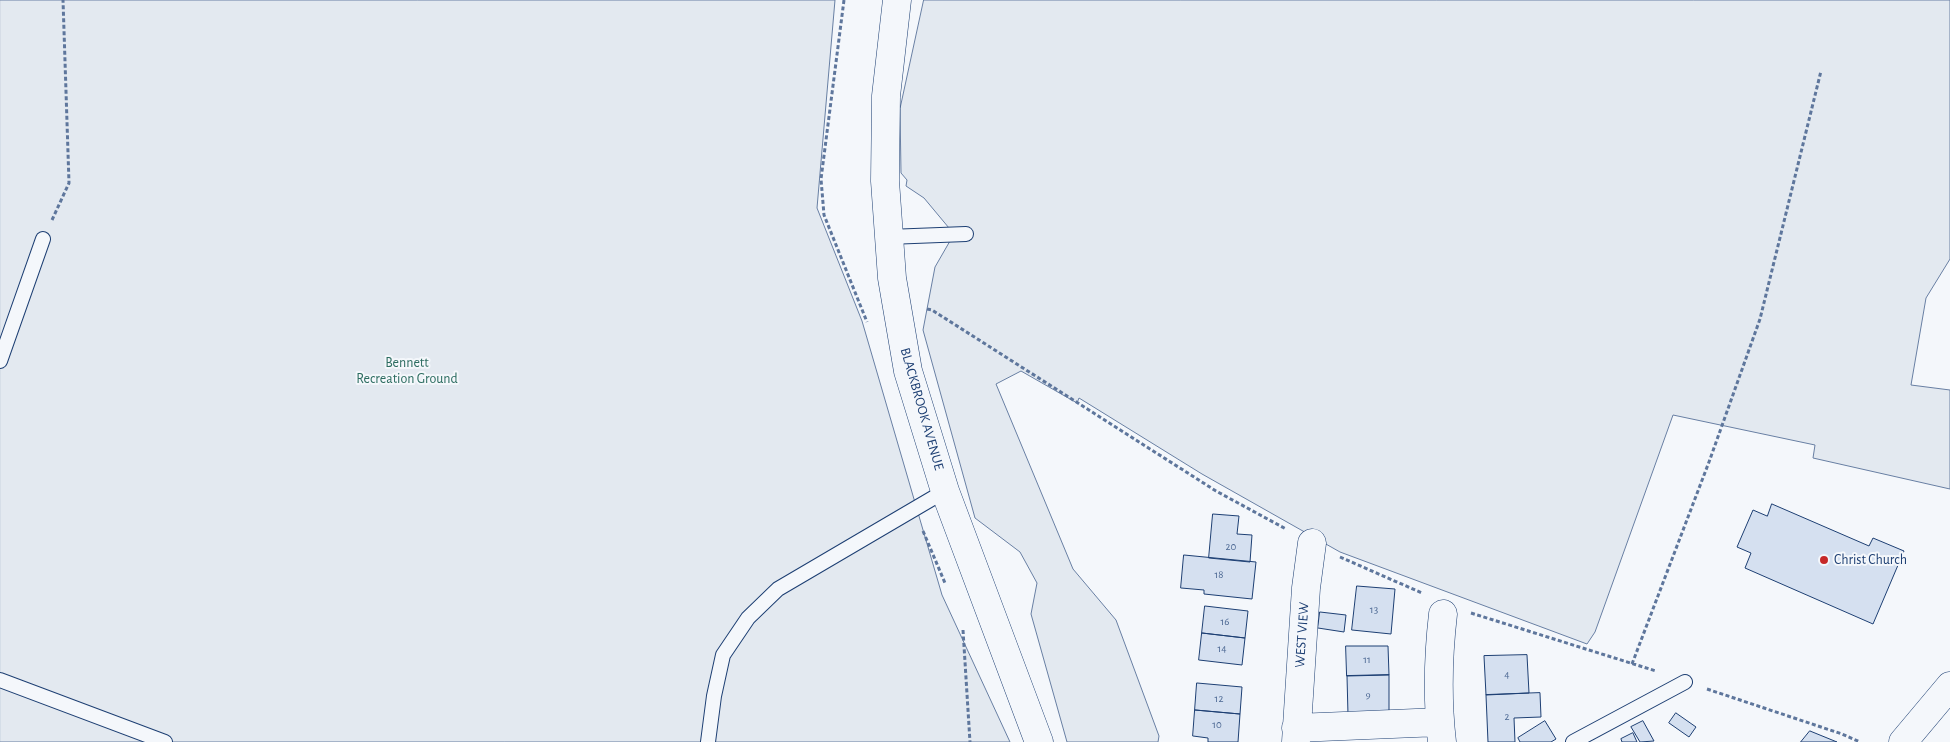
<!DOCTYPE html>
<style>
body{margin:0}
canvas{display:block;background:#f4f7fb}
</style>
<canvas width="1950" height="742"></canvas>
<script>
const ctx = document.querySelector('canvas').getContext('2d');
ctx.lineJoin = 'round';
function paint(path, color) { ctx.fillStyle = color; ctx.fill(path, 'evenodd'); }
function strokePath(path, color, width, dash) { ctx.strokeStyle = color; ctx.lineWidth = width; ctx.lineCap = dash ? 'butt' : 'round'; ctx.setLineDash(dash || []); ctx.stroke(path); }
function drawText(font, color, halo, rows, align = 'center') {
  ctx.font = font + ' "Alegreya Sans",sans-serif'; ctx.lineWidth = 4; ctx.setLineDash([]); ctx.textBaseline = 'middle'; ctx.strokeStyle = halo; ctx.fillStyle = color; for (const [text, x, y, turn = 0] of rows) {
    ctx.save(); ctx.translate(x, y); ctx.rotate((+turn || 0) * Math.PI / 180); ctx.textAlign = isNaN(turn) ? turn : align; if (halo) ctx.strokeText(text, 0, 0); ctx.fillText(text, 0, 0); ctx.restore();
  }
}
const green = new Path2D(`
 M0,0H835L817,208L862,321L942,595L1010,742H0Z
 M924,0H1950V259L1926,298L1911,385L1950,390V489L1813,458L1815,445L1673,415L1595,632L1587,644L1340,552L1202,474L1079,398L1077,403L1021,371L996,384L1073,569L1116,620L1159,736L1158,742H1067L1031,614L1037,583L1020,552L975,518L923,330L935,267L954,234L924,198L906,186L907,180L901,173L900,109Z`);
paint(green, '#e3e9f0');
strokePath(green, '#687fa3', 1);
const building = new Path2D(`
 M1772,504L1869,546L1873,538L1904,551L1873,624L1745,568L1751,553L1737,547L1753,510L1767,516Z
 M1213,514L1239,516L1237,534L1252,535L1250,562L1209,558Z
 M1184,555L1256,562L1252,599L1204,594V590L1181,588Z
 M1357,586L1395,589L1391,634L1352,630Z
 M1205,606L1248,611L1245,638L1202,633Z
 M1320,612L1346,615L1344,632L1318,628Z
 M1202,633L1245,638L1242,665L1199,660Z
 M1346,646H1388L1389,675L1347,676Z
 M1527,655L1529,693L1486,695L1484,656Z
 M1389,675V714L1348,715L1347,676Z
 M1197,683L1242,687L1240,714L1195,710Z
 M1540,693L1541,717L1514,718L1515,742H1488L1486,695Z
 M1195,710L1240,714L1238,742H1208V738L1193,736Z
 M1676,713L1696,727L1689,737L1669,723Z
 M1545,721L1556,739L1551,742H1520L1518,738Z
 M1643,721L1654,741L1640,742L1631,727Z
 M1810,731L1837,742H1801Z
 M1633,733L1637,742H1622L1621,739Z`);
paint(building, '#d5e0f0');
strokePath(building, '#1d3f73', 1);
const lane = new Path2D(`
 M888,237L966,234
 M0,361L43,239
 M0,680L165,742
 M708,742L714,696L723,655L748,618L778,589L945,491
 M1573,742L1685,682`);
const street = new Path2D(`
 M1296,728L1440,722
 M1296,742L1306,588L1312,543
 M1442,742C1437,699 1438,657 1443,614`);
const secondary = new Path2D(`
 M897,0L886,96L885,181L892,278L908,371L945,491L1039,742
 M1903,742L1950,686`);
strokePath(lane, '#1d3f73', 16);
strokePath(street, '#1d3f73', 29);
strokePath(secondary, '#1d3f73', 29);
strokePath(new Path2D(`
 M844,0L821,179L824,215L867,322
 M52,220L69,183L63,0
 M927,309L932,310L1216,491L1286,529
 M923,531L945,583
 M1340,557L1422,593
 M1471,613L1656,671
 M963,630L970,742
 M1632,664L1709,462L1760,319L1821,71
 M1707,689L1842,734L1860,742`), '#5e769c', 3, [4, 2.5]);
strokePath(lane, '#f4f7fb', 14);
strokePath(street, '#f4f7fb', 28);
strokePath(secondary, '#f4f7fb', 28);
for (const [x, y, r, color] of [
 [1824,560,5,"#c62828"]
]) { const dot = new Path2D(); dot.arc(x, y, r, 0, 2 * Math.PI); ctx.fillStyle = color; ctx.fill(dot); strokePath(dot, '#f4f7fb', 2); }
drawText('11px', '#4b6792', null, [
 ["20",1231,547],
 ["18",1219,575],
 ["13",1374,610],
 ["16",1225,622],
 ["14",1222,649],
 ["11",1367,660],
 ["4",1507,675],
 ["9",1368,695],
 ["12",1219,699],
 ["2",1507,717],
 ["10",1217,725]
]);
drawText('14px', '#2c6c60', '#f4f7fb', [
 ["Bennett",407,363],
 ["Recreation Ground",407,379]
]);
drawText('14px', '#1d3f73', '#f4f7fb', [
 ["BLACKBROOK AVENUE",922,409,74],
 ["WEST VIEW",1302,635,-86]
]);
drawText('14px', '#1d3f73', '#f4f7fb', [
 ["Christ Church",1834,560]
], 'left');
</script>
